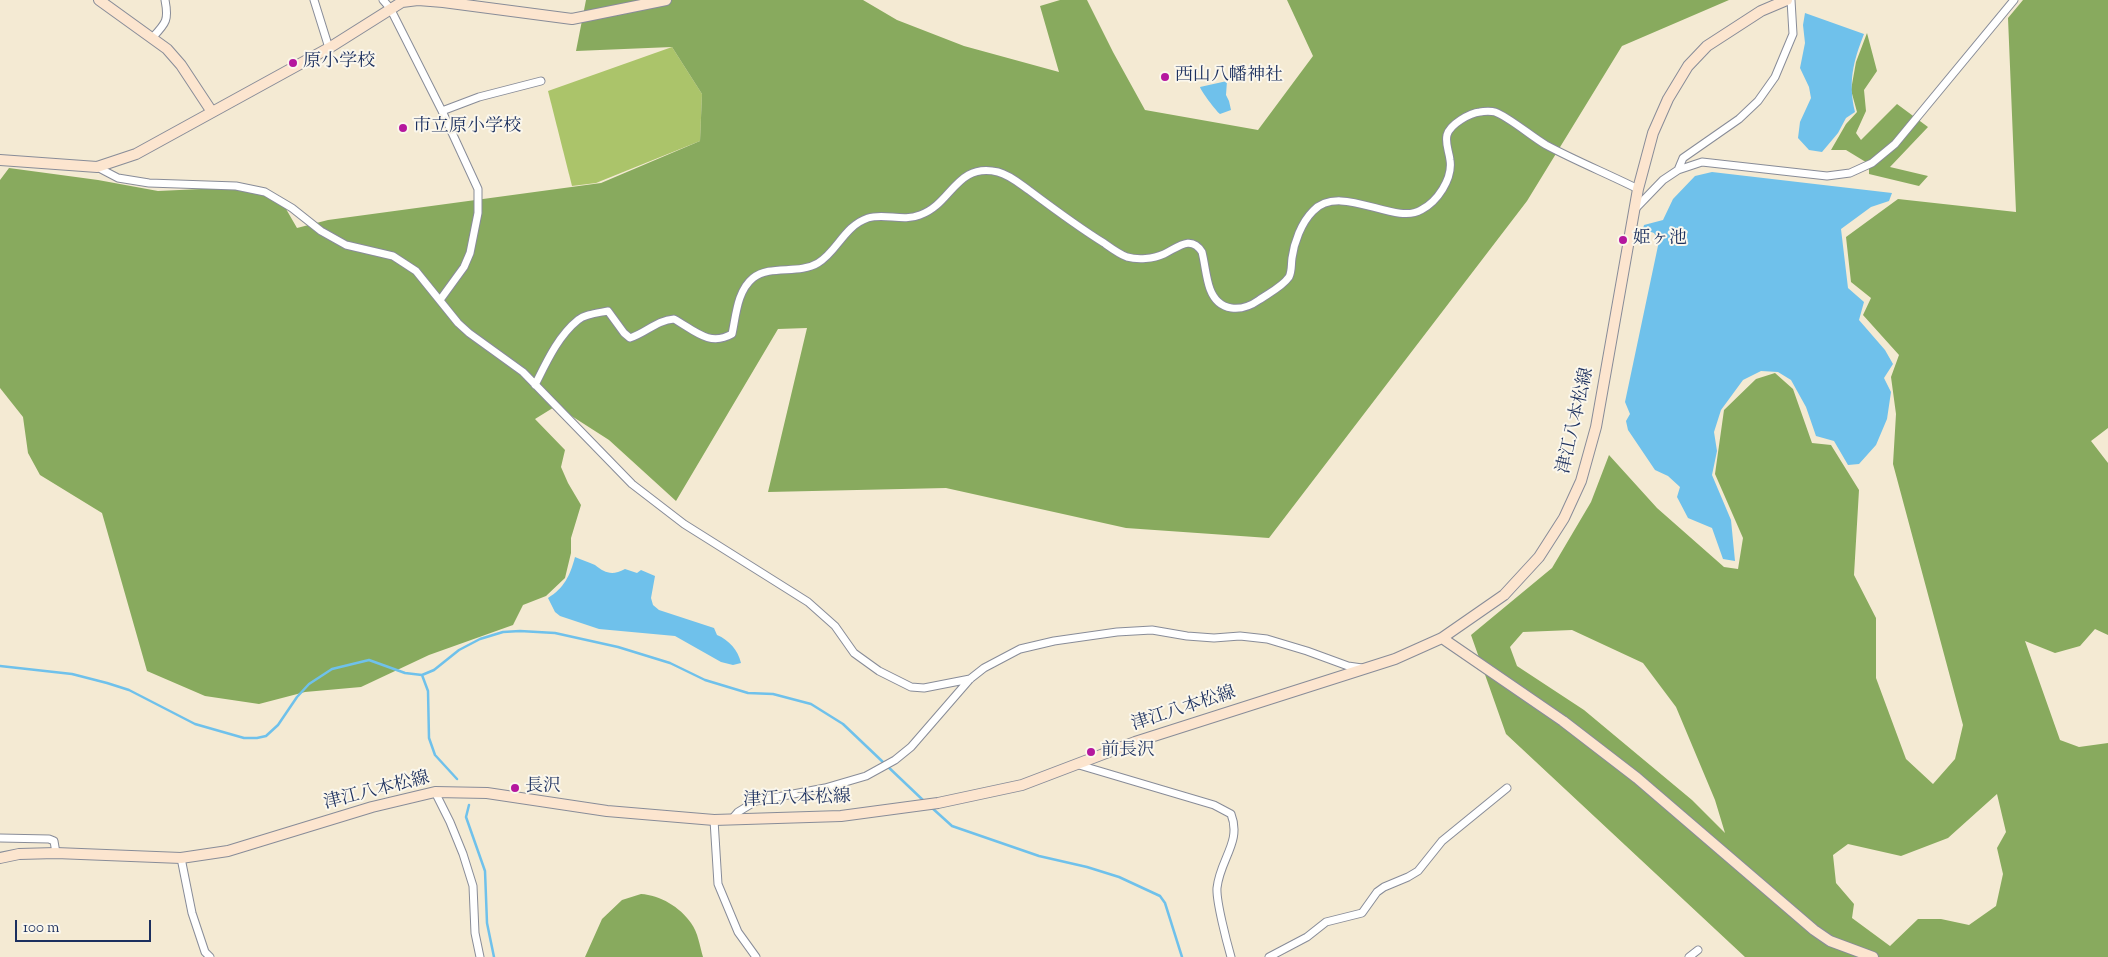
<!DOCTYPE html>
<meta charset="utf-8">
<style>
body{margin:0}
#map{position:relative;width:2108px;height:957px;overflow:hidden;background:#f4ead3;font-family:"Sorts Mill Goudy",serif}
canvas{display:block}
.scale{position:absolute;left:15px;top:920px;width:136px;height:22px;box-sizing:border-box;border:2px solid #1b2f5e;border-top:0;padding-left:6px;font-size:15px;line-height:18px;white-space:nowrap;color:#1b2f5e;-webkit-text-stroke:4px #fbf7ec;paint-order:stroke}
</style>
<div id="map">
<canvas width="2108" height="957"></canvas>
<div class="scale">100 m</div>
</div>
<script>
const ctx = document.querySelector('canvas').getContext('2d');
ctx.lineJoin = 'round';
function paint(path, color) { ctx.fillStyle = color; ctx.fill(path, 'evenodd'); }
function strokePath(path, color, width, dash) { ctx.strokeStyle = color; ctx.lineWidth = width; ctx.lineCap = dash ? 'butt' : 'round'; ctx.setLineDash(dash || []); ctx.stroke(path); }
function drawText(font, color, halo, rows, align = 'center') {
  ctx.font = font + ' "Sorts Mill Goudy","Noto Serif JP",serif'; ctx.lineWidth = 4; ctx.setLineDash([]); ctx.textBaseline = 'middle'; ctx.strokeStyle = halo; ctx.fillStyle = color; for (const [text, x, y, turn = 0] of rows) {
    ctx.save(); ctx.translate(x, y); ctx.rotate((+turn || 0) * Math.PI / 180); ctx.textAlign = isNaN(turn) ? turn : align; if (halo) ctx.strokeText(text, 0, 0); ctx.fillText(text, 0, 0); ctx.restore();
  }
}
paint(new Path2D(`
 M672,47L702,94L700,141L596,183L572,186L548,91Z`), '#abc46a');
paint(new Path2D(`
 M586,0H863L897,20L964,46L1059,72L1040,6L1060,0H1087L1113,52L1145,110L1258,130L1313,56L1287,0H1729L1622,46L1527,201L1269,538L1126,528L946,488L768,492L807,328L778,329L676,501L609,440L556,406L535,419L565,450L561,467L568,483L581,505L571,538V553L565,578L546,596L523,605L513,625L429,655L361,687L305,692L259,704L205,696L147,671L102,513L40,475L28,453L23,417L0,388V180L9,168L98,180L158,191L244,187L282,202L297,228L328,220L601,183L700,141L702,94L672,47L576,51Z
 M2023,0H2108V428L2091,441L2108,463V635L2095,629L2080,646L2055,653L2025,641L2060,740L2079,747L2108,743V957H1745L1506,734L1471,635L1552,568L1591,502L1609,455L1657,508L1724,567L1738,569L1743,538L1715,474L1724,410L1756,379L1775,373L1793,389L1812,443L1831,445L1859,490L1854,575L1876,618V678L1906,759L1933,784L1955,759L1963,725L1893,464L1896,414L1891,377L1899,355L1863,315L1871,298L1851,282L1846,237L1898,199L2016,212L2008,18ZM1572,630L1643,663L1676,707L1715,800L1725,833L1692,800L1584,710L1517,666L1510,647L1523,632ZM1997,794L2006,832L1997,848L2003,874L1996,906L1969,925L1941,919H1918L1890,946L1852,918L1854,904L1836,883L1833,855L1848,844L1901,856L1948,838Z
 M1867,33L1877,71L1864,90L1866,111L1856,133L1861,140L1897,104L1928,127L1890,167L1928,176L1919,186L1869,174V164L1846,150H1831L1846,124L1857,112L1851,90L1856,62Z
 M641,894C660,895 680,907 691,923C698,932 700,947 703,957H585L602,919L622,900Z`), '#88aa5e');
paint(new Path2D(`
 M1805,13L1864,34C1853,62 1848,82 1855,112L1846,118L1838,133L1822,152L1809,150L1798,138L1800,122L1811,98L1809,87L1800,68L1805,43L1803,25Z
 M1227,81L1226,95L1229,101L1231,110L1220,114C1216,111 1201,91 1200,87Z
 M1712,172L1892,193L1889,201L1871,207L1841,229L1848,288L1864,302L1859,320L1885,350L1893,364L1884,378L1891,392L1887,419L1876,445L1859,464L1848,465L1834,441L1816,436L1806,407L1791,380L1778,372L1761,371L1743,380L1721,410L1714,432L1717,451L1712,475L1731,520L1735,561L1723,559L1712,528L1688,518L1677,497L1680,487L1668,476L1655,470L1628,430L1626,421L1630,414L1625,402L1659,241L1654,233L1643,229L1644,225L1663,220L1673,199L1695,176Z
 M575,557C581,560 589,562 595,565C605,573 612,576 625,569L637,573L641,570L655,576L651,598L653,605L659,610L714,628L717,635C729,640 738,650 741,663L733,665L721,662L675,636L599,629L560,616L555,612L548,598C564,588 570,576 575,557Z`), '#6fc1eb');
strokePath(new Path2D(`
 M0,666L72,674L107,683L129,690L195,724L244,738H257L266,736L278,725L297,697L309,684L332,669L369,660L405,673L422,675L434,670L459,650L480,639L503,632L520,631L555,633L618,647L670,663L705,680L748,693L773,694L811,704L843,724L925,802
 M422,675L428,691L429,738L435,755L457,779
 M469,805L466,817L485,871L487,923L494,957
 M931,807L952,826L1039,856L1087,867L1119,877L1160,896L1165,903L1182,957`), '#6fc1eb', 2.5);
const street = new Path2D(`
 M314,0L329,48
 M383,0L390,8L442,111L478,189V213L470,253L464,267L440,300
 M153,37C166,23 169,20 165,0
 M442,111L479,97L541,81
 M97,167L118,178L149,183L236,186L265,192L292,208L321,231L346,245L393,256L416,271L458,323L469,333L523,372L632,484L684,524L808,602L835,626L854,653L879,671L911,687L924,688L970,679
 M1678,170L1683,158L1739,119L1758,101L1775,77L1793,34L1791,0
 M1635,209L1663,180L1678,170L1702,162L1827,176L1850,173L1872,163L1895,144L2014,0
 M535,385C546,363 558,336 578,320C585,314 598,313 608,311L624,333L630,338C646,333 657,320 674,319C694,330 709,347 732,334C736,316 737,291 753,278C771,264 798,275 818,263C837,252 844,226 868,218C885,213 903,222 920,215C952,204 956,162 998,172C1010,175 1020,184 1030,191C1054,209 1078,227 1104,243C1111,248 1119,254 1127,257C1138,260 1153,259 1164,254C1177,248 1191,234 1202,252C1205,264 1206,278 1210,289C1219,313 1242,312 1259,300C1269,293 1282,287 1289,277C1292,271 1291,265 1292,258C1294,243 1301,223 1313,211C1340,182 1395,226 1421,210C1437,202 1453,179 1450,160C1449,151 1445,144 1447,135C1450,124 1470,113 1480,112C1484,111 1492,111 1495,112C1509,117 1532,137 1546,145C1576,161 1608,174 1638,189
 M1079,765L1214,805L1231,814C1242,842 1220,859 1217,888C1216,901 1227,943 1231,957
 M435,792L450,822L463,854L473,886L475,933L480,957
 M732,819L738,812L756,801L825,788L866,776L895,760L911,747L970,679L984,668L1020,649L1054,641L1117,632L1152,630L1187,636L1214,638L1240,636L1267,639L1307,651L1348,666L1362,668
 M714,820L718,884L738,932L756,957
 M0,838L49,839L54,841L56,853
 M181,858L192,913L205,952L210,957
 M1269,957L1307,937L1326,922L1362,913L1377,892L1384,887L1408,877L1418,871L1442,841L1507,788
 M1689,957L1698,950`);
const secondary = new Path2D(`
 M99,0L167,49L181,65L212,112
 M0,160L97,167L136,154L329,48L402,2L418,0L443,2L572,19L666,0
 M1442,638L1563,721L1637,778L1814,930L1830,941L1873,957
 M0,858L19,854L56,853L181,858L228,851L372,807L435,792L487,793L607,811L714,820L841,816L938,803L1022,785L1135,742L1395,659L1442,638L1504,595L1539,557L1564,518L1581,481L1596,427L1638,189L1653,133L1668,99L1688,66L1707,46L1761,11L1787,0`);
strokePath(street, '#888c98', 9);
strokePath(secondary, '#888c98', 12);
strokePath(street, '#fff', 7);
strokePath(secondary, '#fce5cf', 10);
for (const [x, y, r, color] of [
 [293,63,5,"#b5179e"],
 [1165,77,5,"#b5179e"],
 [403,128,5,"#b5179e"],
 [1623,240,5,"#b5179e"],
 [1091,752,5,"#b5179e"],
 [515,788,5,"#b5179e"]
]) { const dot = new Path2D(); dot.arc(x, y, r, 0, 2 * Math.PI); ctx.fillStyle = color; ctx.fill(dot); strokePath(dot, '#fbf7ec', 2); }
drawText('18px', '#1b2f5e', '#fbf7ec', [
 ["原小学校",303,63],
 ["西山八幡神社",1175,77],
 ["市立原小学校",413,128],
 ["姫ヶ池",1633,240],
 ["前長沢",1101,752],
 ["長沢",525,788]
], 'left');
drawText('18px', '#1b2f5e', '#fbf7ec', [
 ["津江八本松線",1577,421,-77],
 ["津江八本松線",1184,710,-18],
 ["津江八本松線",377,792,-14],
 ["津江八本松線",797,800,-2]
]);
</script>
